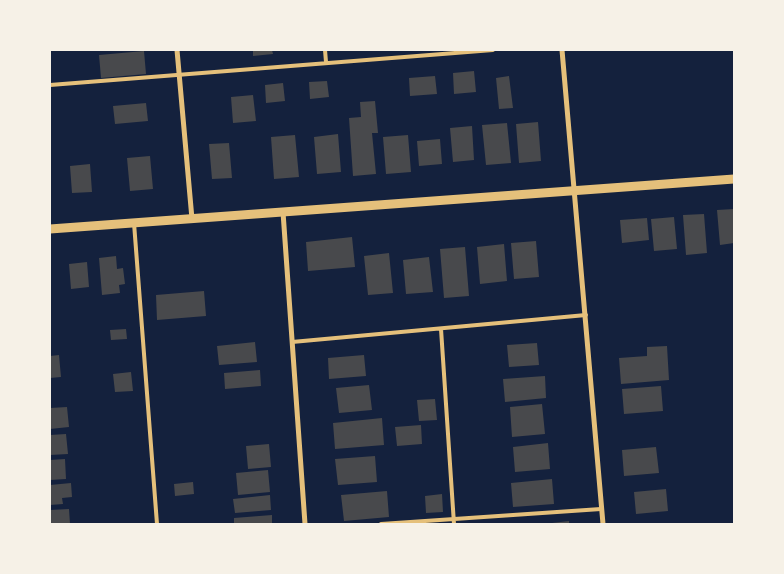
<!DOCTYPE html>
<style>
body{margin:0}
#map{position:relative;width:784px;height:574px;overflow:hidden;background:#14213d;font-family:Raleway,sans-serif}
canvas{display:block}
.frame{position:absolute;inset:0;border:51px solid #f6f1e7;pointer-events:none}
</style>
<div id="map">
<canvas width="784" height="574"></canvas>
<div class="frame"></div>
</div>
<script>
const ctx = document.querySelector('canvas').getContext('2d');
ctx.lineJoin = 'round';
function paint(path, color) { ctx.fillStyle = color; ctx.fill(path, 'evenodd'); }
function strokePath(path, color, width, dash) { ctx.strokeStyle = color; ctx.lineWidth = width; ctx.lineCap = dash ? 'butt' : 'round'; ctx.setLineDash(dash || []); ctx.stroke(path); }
paint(new Path2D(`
 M253,50H272L273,54L253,56Z
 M144,51L146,74L101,78L99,55Z
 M474,71L476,92L454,94L453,73Z
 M435,76L437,94L410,96L409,78Z
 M509,76L513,108L499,109L496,78Z
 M327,81L329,97L310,99L309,82Z
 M283,83L285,101L266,103L265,85Z
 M253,95L256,121L233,123L231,97Z
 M375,101L378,133H372L376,174L353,176L349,118L361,117L360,102Z
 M146,103L148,121L115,124L113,106Z
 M538,122L541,161L519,163L516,124Z
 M507,123L511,163L486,165L482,125Z
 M472,126L474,160L453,162L450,128Z
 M338,134L341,172L317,174L314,137Z
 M295,135L299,177L274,179L271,137Z
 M408,135L411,172L386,174L383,137Z
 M440,139L442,164L419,166L417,141Z
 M229,143L232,178L212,179L209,144Z
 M150,156L153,189L130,191L127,158Z
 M90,164L92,192L72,193L70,166Z
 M734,209V243L720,245L717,210Z
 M704,214L707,253L686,255L683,215Z
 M674,217L677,249L654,251L651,219Z
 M647,218L649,240L622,243L620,220Z
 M352,237L355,267L308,271L306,242Z
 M536,241L539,277L514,279L511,243Z
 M504,244L507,281L480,284L477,247Z
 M465,247L469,296L444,298L440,249Z
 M389,253L393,293L368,295L364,256Z
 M116,256L117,269L123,268L125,284L119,285L120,293L102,295L99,258Z
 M429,257L433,292L406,294L403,260Z
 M87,262L89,287L71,289L69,264Z
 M204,291L206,316L157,320L156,295Z
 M126,329L127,339L111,340L110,330Z
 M255,342L257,362L219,365L217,346Z
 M537,343L539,365L509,367L507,345Z
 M667,346L669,380L621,384L619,358L647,356V347Z
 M59,355L61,377L50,378V356Z
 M364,355L366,376L329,379L328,358Z
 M260,370L261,386L225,389L224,373Z
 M131,372L133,391L115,392L113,374Z
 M545,376L546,398L505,402L503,379Z
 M369,385L372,410L339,413L336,388Z
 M661,386L663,411L624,414L622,389Z
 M435,399L437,420L419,421L417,400Z
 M542,404L545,434L512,437L510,407Z
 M67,407L69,427L50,429V408Z
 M382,418L384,445L335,449L333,423Z
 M421,425L422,444L397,446L395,427Z
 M66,434L68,454L50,455V435Z
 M548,443L550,469L515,472L513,447Z
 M269,444L271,467L248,469L246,446Z
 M656,447L659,473L624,476L622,450Z
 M375,456L377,482L338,485L335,459Z
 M65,459L66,479L50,480V460Z
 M268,470L270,492L238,495L236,473Z
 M552,479L554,504L513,507L511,483Z
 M193,482L194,494L175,496L174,484Z
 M71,483L72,497L62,498L63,504L50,505V485Z
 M666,489L668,511L636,514L634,492Z
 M387,491L389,517L344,521L341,495Z
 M442,494L443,512L426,513L425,496Z
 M270,495L271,510L235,513L233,499Z
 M69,509L70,524H50V510Z
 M272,515V524H234V518Z
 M569,521V524H552V523Z`), '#48494c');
strokePath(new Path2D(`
 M325,50L326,62
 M50,85L493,50
 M134,223L157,524
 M441,329L454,524
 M292,342L586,315
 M381,524L601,509`), '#e5c07b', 4);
strokePath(new Path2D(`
 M177,50L192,219
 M562,50L603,524
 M283,212L305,524`), '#e5c07b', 5);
strokePath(new Path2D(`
 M50,229L734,179`), '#e5c07b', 9);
</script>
